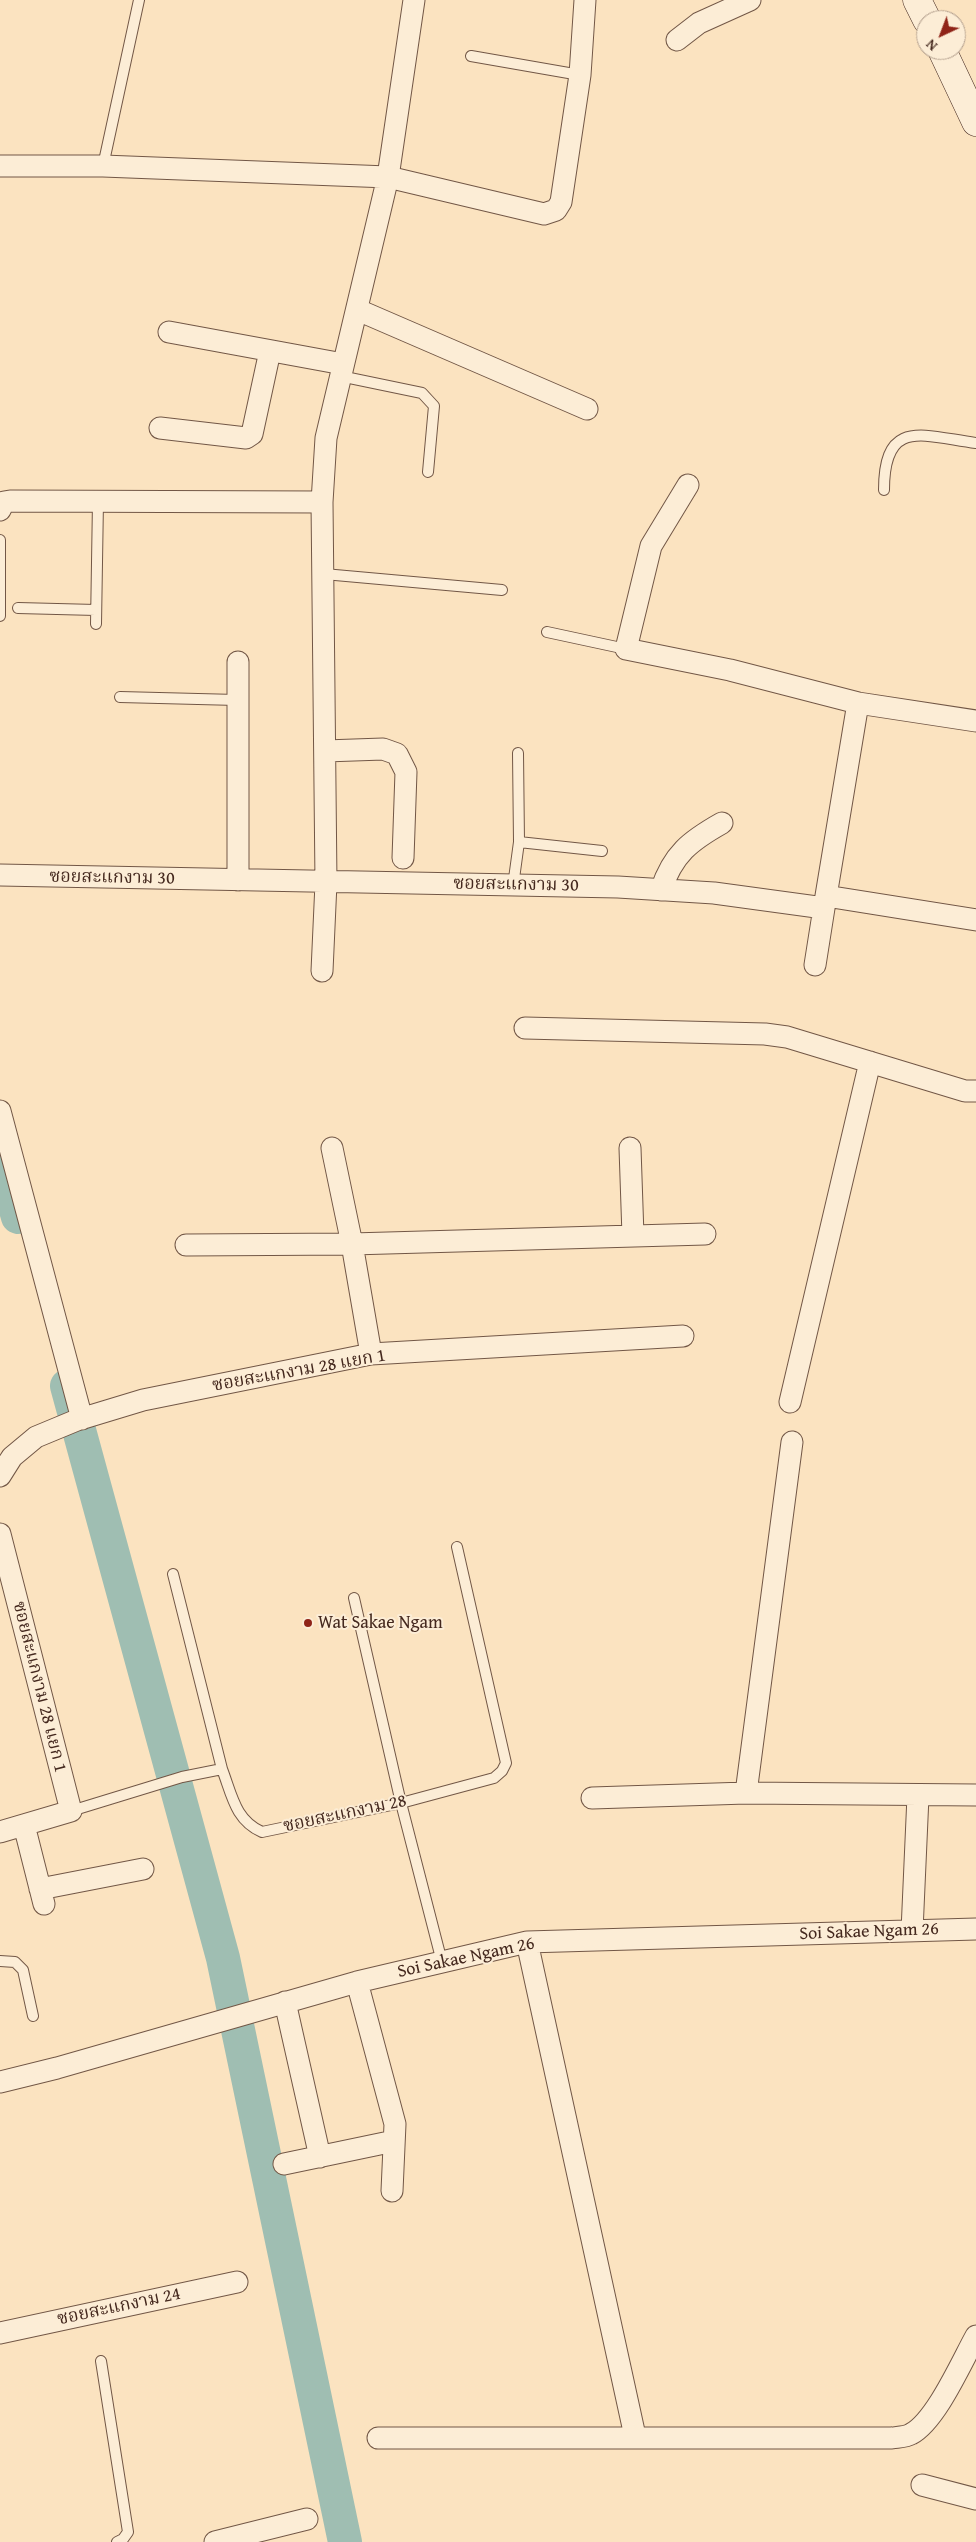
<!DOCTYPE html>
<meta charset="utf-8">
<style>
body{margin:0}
#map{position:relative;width:976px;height:2542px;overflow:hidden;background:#fbe3c0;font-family:"Gentium Book Plus",serif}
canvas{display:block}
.north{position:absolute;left:916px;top:10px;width:50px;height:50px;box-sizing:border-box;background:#fcedd6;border:1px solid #b29e8c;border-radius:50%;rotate:223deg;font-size:14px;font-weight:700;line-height:20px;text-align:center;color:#44281e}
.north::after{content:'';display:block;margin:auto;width:18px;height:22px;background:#8f2418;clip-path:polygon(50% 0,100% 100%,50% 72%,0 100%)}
</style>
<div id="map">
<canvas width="976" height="2542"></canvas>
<div class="north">N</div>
</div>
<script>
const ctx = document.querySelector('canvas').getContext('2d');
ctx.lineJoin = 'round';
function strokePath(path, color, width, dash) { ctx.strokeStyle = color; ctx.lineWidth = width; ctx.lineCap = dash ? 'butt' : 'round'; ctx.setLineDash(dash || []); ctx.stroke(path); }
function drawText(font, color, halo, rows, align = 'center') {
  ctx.font = font + ' "Gentium Book Plus","Noto Serif Thai",serif'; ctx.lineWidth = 4; ctx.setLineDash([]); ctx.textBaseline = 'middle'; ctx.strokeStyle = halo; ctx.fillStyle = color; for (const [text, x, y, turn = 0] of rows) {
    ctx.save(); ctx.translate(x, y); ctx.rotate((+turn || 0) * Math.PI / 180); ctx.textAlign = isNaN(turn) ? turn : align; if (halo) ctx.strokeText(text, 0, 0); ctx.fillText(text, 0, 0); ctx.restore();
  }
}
strokePath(new Path2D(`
 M0,1154L18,1217
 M67,1386L223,1958L345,2542`), '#9fbeb2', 34);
const lane = new Path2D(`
 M471,56L580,75
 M103,166L139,0
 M340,376L422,393L434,406L428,472
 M884,490C884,417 923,436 976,443
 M0,540V616
 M324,574L502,590
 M18,608L96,610
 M96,624L98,501
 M547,632L626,649
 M120,697L237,700
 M518,753L519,842
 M513,886L519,842L602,851
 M173,1574L222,1769
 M354,1598L401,1803L442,1962
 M71,1811L182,1777L222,1769C232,1795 235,1820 262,1832L401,1803L494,1778L502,1771L506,1763L457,1547
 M0,1961L15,1962L23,1970L33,2016
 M101,2361L128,2532L123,2539L117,2542`);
const street = new Path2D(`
 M677,40L699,23L750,0
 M0,166H103L388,177L544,214L556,210L561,202L580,75L585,0
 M358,310L587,409
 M169,332L343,364
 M160,428L246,438L252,434L270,351
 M688,485L651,546L626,649L730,670L858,703L976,721
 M0,510L4,502L10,501L322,502
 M238,662V880
 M325,751L383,749L397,754L406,772L403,858
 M0,875L618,887L714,893L824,908L858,703
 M661,890C673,854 690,841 722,823
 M826,896L976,920
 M815,965L824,908
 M322,971L326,883L322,502L326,438L388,177L414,0
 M525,1028L765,1034L787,1037L965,1091H976
 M0,1111L82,1419
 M332,1148L352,1244L371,1354
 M630,1148L633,1236
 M186,1245L352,1244L705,1234
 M790,1402L870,1062
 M0,1476L12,1457L36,1437L77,1420L143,1400L371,1354L683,1336
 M0,1534L71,1811L0,1832
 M746,1793L792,1442
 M592,1798L746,1793L976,1795
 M24,1825L44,1904
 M40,1889L143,1869
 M912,1931L918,1796
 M527,1942L635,2436
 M357,1982L395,2124L392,2191
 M285,2002L320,2157
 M0,2082L57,2068L357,1982L527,1942L976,1929
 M284,2164L394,2141
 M0,2333L237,2282
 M378,2438H892C898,2437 906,2437 911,2434C936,2421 962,2361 976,2336
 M922,2485L976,2499
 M215,2542L307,2519`);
const secondary = new Path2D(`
 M917,0L927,20
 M942,50L976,122`);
strokePath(lane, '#725746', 12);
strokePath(street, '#725746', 23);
strokePath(secondary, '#44281e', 29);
strokePath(lane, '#fcedd6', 10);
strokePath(street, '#fcedd6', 21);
strokePath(secondary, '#fcedd6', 28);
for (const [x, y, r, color] of [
 [308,1623,5,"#8f2418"]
]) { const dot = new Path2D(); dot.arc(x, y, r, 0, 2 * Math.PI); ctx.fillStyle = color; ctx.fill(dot); strokePath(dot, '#fcedd6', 2); }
drawText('18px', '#44281e', '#fcedd6', [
 ["ซอยสะแกงาม 30",112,878,1],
 ["ซอยสะแกงาม 30",516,885,1],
 ["ซอยสะแกงาม 28 แยก 1",299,1371,-10],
 ["ซอยสะแกงาม 28 แยก 1",39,1687,76],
 ["ซอยสะแกงาม 28",345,1814,-12],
 ["Soi Sakae Ngam 26",869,1932,-2],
 ["Soi Sakae Ngam 26",466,1958,-12],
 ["ซอยสะแกงาม 24",119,2307,-12]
]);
drawText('18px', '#44281e', '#fcedd6', [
 ["Wat Sakae Ngam",318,1623]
], 'left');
</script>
